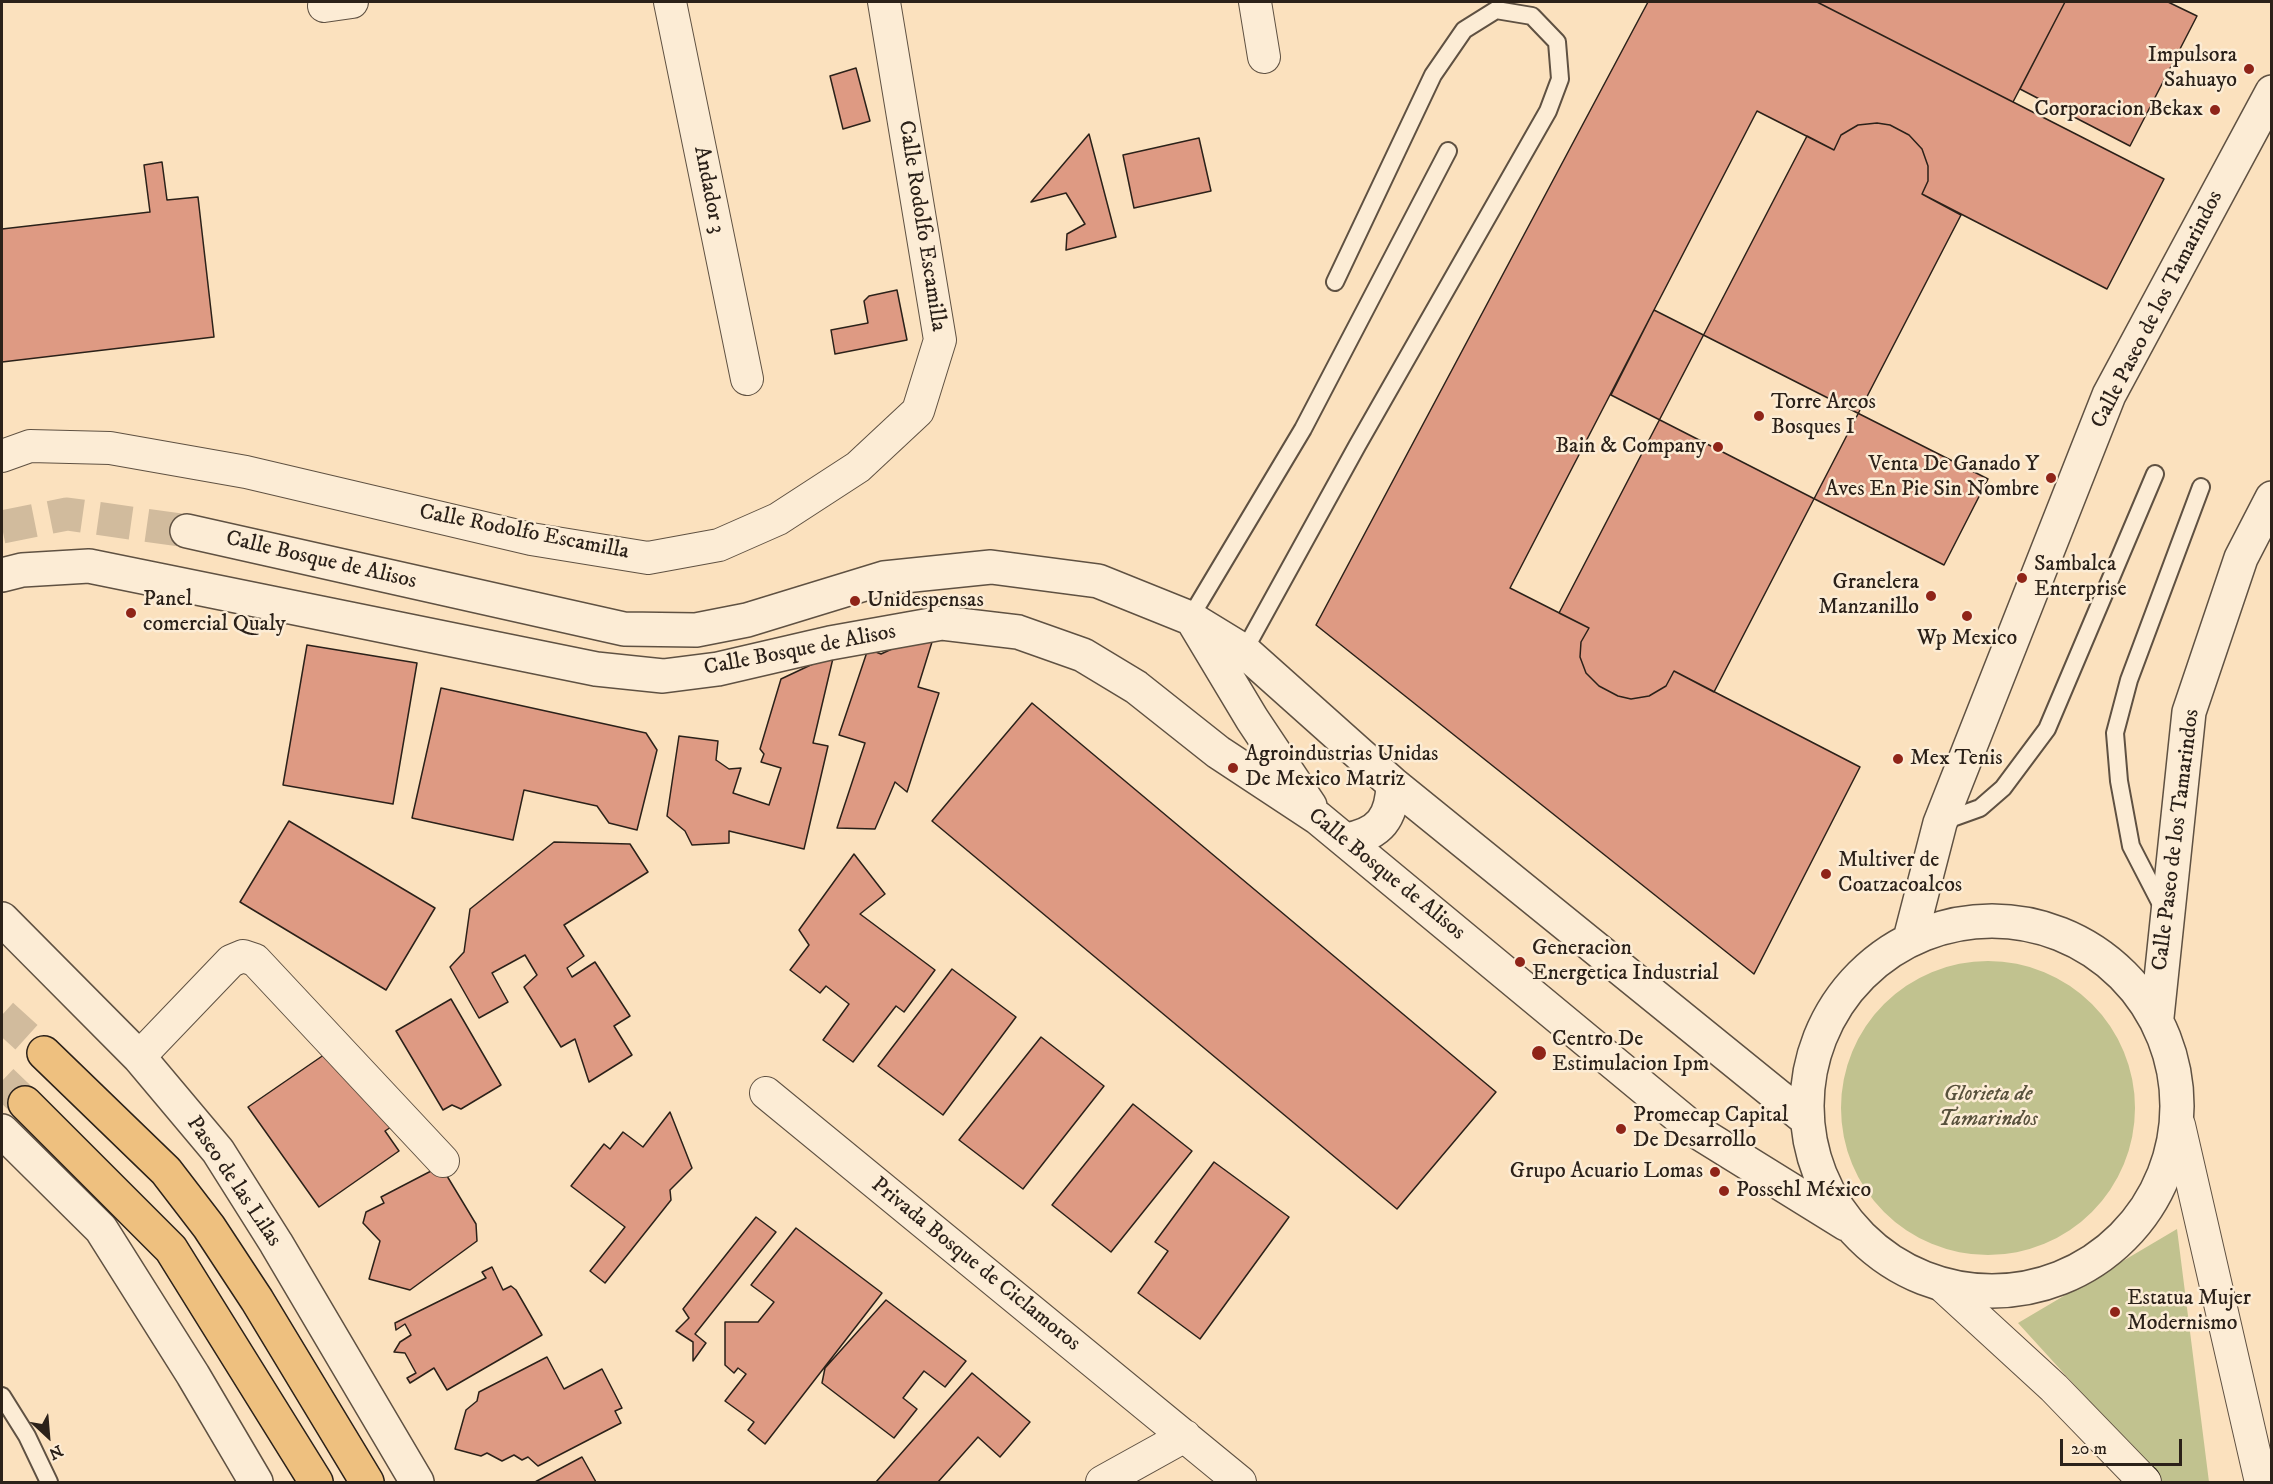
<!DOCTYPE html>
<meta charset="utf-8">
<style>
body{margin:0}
#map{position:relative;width:2273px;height:1484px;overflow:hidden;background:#fbe1be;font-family:"IM FELL DW Pica",serif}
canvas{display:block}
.frame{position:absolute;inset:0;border:3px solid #2b2119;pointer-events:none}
.north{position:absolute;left:18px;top:1406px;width:60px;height:60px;-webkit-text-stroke:4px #fcecd5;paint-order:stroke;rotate:154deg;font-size:16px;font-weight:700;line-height:24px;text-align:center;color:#2b2119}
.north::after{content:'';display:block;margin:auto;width:21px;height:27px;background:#2b2119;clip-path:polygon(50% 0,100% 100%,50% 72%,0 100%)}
.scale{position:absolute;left:2060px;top:1439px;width:122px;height:27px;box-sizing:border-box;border:3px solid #2b2119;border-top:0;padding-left:8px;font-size:18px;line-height:21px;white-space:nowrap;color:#2b2119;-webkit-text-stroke:4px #fcecd5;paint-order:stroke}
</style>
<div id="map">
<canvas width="2273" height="1484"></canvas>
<div class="frame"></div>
<div class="north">N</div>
<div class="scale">20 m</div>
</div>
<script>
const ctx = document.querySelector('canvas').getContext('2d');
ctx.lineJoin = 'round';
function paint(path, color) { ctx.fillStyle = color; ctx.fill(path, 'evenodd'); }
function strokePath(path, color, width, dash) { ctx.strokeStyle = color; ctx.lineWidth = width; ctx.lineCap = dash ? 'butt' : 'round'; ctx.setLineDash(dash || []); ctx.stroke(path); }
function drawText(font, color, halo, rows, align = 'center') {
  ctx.font = font + ' "IM FELL DW Pica",serif'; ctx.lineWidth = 5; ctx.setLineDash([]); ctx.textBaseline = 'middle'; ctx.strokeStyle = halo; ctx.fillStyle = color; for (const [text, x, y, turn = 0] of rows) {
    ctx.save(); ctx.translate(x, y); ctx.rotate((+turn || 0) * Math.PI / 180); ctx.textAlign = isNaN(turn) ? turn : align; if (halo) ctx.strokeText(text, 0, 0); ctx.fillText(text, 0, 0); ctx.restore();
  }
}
paint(new Path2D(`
 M1841 1108a147 147 0 1 1 294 0a147 147 0 1 1-294 0Z
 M2177,1229L2209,1482H2163L2018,1323Z`), '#c1c28f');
const building = new Path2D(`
 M1648,2H1817L2164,179L2107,289L1922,194L1928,181V166L1922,149L1909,135L1890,125L1877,123L1858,125L1841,135L1834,150L1757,111L1510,588L1589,628L1581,642L1580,657L1586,673L1599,686L1618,696L1631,699L1649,696L1666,686L1674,671L1860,767L1754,974L1316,625Z
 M1817,2H2065L2013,102Z
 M2065,2H2168L2197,16L2130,146L2020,89Z
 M856,68L870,121L843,129L830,76Z
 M1877,123L1890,125L1909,135L1922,149L1928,166V181L1922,194L1961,215L1714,692L1674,671L1666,686L1649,696L1631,699L1618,696L1599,686L1586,673L1580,657L1581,642L1589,628L1559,613L1807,136L1834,150L1841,135L1858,125Z
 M1089,134L1116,237L1066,250L1067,234L1085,224L1066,193L1031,202Z
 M1199,138L1211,191L1134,208L1123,155Z
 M162,162L167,200L198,197L214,337L2,362V229L150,212L144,165Z
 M897,290L907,340L835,354L831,330L868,323L864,301L869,296Z
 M1654,310L1988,479L1944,565L1611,395Z
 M898,632L932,642L918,687L939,693L907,792L895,782L875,829L837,828L865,743L839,735L868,649L881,654L894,648Z
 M307,645L417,663L393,804L283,785Z
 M834,654L813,743L828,746L804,849L729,831V843L692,845L685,831L667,816L679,736L718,741L716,760L729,769L741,768L733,793L769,805L781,768L761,762L764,754L760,749L781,679Z
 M441,688L646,733L657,750L637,830L609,823L597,806L524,790L513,840L412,818Z
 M1032,703L1496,1092L1397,1209L932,821Z
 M289,821L435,908L386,990L240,902Z
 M554,842L630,844L648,872L564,925L584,956L567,968L572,977L595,962L630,1016L614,1026L632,1055L589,1082L575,1039L561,1047L524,987L537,975L525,955L492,973L508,1002L479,1018L450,967L464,952L470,909Z
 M854,854L885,894L860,914L935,970L904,1012L896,1006L853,1062L823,1040L849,1004L826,986L820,993L790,970L809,945L799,930Z
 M952,969L1016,1017L943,1115L878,1066Z
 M451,999L501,1085L461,1109L452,1105L443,1110L396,1031Z
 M1041,1037L1104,1086L1023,1189L959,1140Z
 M331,1050L394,1125L385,1131L399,1151L319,1207L248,1107Z
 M1133,1104L1192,1151L1111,1252L1052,1205Z
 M670,1112L692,1168L670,1190L671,1200L605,1283L590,1271L625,1227L571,1186L604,1144L610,1149L623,1132L643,1147Z
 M1214,1162L1289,1217L1200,1339L1138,1293L1168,1251L1155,1242Z
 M433,1170L447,1176L476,1224L477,1241L410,1290L369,1279L380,1241L363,1223L366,1212L384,1203L381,1197Z
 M756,1217L776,1232L695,1334L706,1343L693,1361V1342L676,1331L689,1318L683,1309Z
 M796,1228L882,1293L765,1444L748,1430L754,1422L725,1401L746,1374L738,1368L734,1373L725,1365V1322H758L774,1302L751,1285Z
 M492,1267L503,1290L511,1286L516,1290L542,1335L447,1390L434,1368L410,1383L407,1378L416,1373L405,1353L394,1352L400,1342L411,1335L405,1324L396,1330L395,1323L486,1278L482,1272Z
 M886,1300L966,1361L945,1387L924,1371L903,1398L917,1409L894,1438L822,1383L825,1368Z
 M547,1357L564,1389L602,1369L622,1408L615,1411L621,1423L538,1466L528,1457L522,1460L514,1455L502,1461L487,1453L481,1456L455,1449L466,1410L477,1401L479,1392Z
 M972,1373L1030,1422L1000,1457L978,1437L938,1482H876Z
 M582,1457L596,1482H535Z`);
paint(building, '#de9a83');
strokePath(building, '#2b2119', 1.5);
strokePath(new Path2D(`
 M2,527L67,514L187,531`), '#d1bb9d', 33, [33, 16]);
strokePath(new Path2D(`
 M2,1015L44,1053
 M2,1081L25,1103`), '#d1bb9d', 33, [33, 16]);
const service = new Path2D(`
 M1190,618L1303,429L1448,151
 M1244,651L1357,446L1548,111L1560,79L1557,42L1532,16L1496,10L1464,30L1433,75L1335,282
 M1941,822L1980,808L2003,788L2047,729L2155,474
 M2163,908L2131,846L2119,781L2115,733L2129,680L2201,487
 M2,1396L27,1436L49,1482`);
const minor = new Path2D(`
 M670,2L747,379
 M1255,2L1264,57
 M324,6L352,2
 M2,456L30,446L110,448L246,472L531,539L648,558L719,545L778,519L858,467L918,411L940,340L884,2
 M139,1057L231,961L243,956L255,960L443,1161
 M766,1093L1240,1482
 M2179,1125L2261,1482
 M1945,1288L2054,1388L2145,1482
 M1102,1482L1185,1436`);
const tertiary = new Path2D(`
 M187,531L624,629L696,630L747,620L884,578L991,567L1098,581L1190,618L1244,651L1393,784L1805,1118
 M2,575L22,570L89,566L596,669L663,676L718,669L830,643L942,623L1018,632L1083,655L1136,687L1218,752L1318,818L1696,1131L1846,1224
 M1195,624L1252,719L1310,806
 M1346,840C1380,834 1392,818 1393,784
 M2,919L139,1057L218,1151L276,1243L417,1482
 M1807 1106a185 185 0 1 1 370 0a185 185 0 1 1-370 0Z
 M1910,939L1940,823L2109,395L2272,92
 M2157,1017L2189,712L2241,558L2272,498
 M2,1131L101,1229L193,1375L256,1482`);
const secondary = new Path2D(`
 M2143,1481V1482`);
const primary = new Path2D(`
 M44,1053L166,1171L209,1227L257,1300L367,1482
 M25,1103L171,1249L316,1482`);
strokePath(service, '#5f5142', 20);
strokePath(minor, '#5f5142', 34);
strokePath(tertiary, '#5f5142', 36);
strokePath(secondary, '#2b2119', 36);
strokePath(primary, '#2b2119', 36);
strokePath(service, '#fcecd5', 16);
strokePath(minor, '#fcecd5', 32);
strokePath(tertiary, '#fcecd5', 33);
strokePath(secondary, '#fcecd5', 33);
strokePath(primary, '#eec07f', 33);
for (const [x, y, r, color] of [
 [2249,69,6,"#8f2418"],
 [2215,110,6,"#8f2418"],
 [1759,416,6,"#8f2418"],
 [1718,447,6,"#8f2418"],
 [2051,478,6,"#8f2418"],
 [2022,578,6,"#8f2418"],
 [1931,596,6,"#8f2418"],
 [855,601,6,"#8f2418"],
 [131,613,6,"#8f2418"],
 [1967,616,6,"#8f2418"],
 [1898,759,6,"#8f2418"],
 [1233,768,6,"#8f2418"],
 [1826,874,6,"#8f2418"],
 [1520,962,6,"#8f2418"],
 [1539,1053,8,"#8f2418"],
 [1621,1129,6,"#8f2418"],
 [1715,1172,6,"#8f2418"],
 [1724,1191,6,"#8f2418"],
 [2115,1312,6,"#8f2418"]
]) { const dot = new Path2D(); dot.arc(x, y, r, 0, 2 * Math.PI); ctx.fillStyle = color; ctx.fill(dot); strokePath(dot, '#fcecd5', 2); }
drawText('22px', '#2b2119', '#fcecd5', [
 ["Impulsora",2237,56,"right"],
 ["Sahuayo",2237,81,"right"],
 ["Corporacion Bekax",2203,110,"right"],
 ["Torre Arcos",1771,403],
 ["Bosques I",1771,428],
 ["Bain & Company",1706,447,"right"],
 ["Venta De Ganado Y",2039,465,"right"],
 ["Aves En Pie Sin Nombre",2039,490,"right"],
 ["Sambalca",2034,565],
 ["Enterprise",2034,590],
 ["Granelera",1919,583,"right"],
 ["Manzanillo",1919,608,"right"],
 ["Panel",143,600],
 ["comercial Qualy",143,625],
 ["Unidespensas",867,601],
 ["Wp Mexico",1967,639,"center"],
 ["Agroindustrias Unidas",1245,755],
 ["De Mexico Matriz",1245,780],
 ["Mex Tenis",1910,759],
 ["Multiver de",1838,861],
 ["Coatzacoalcos",1838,886],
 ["Generacion",1532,949],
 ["Energetica Industrial",1532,974],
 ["Centro De",1552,1040],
 ["Estimulacion Ipm",1552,1065],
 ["Promecap Capital",1633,1116],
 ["De Desarrollo",1633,1141],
 ["Grupo Acuario Lomas",1703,1172,"right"],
 ["Possehl México",1736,1191],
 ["Estatua Mujer",2127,1299],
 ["Modernismo",2127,1324]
], 'left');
drawText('22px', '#2b2119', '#fcecd5', [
 ["Andador 3",708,190,79],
 ["Calle Rodolfo Escamilla",921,226,81],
 ["Calle Paseo de los Tamarindos",2158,310,-63],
 ["Calle Rodolfo Escamilla",524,533,11],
 ["Calle Bosque de Alisos",321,561,13],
 ["Calle Bosque de Alisos",800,651,-11],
 ["Calle Paseo de los Tamarindos",2177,840,-83],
 ["Calle Bosque de Alisos",1386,875,39],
 ["Paseo de las Lilas",233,1182,56],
 ["Privada Bosque de Ciclamoros",975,1265,39]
]);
drawText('italic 22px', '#58513c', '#fcecd5', [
 ["Glorieta de",1988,1095],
 ["Tamarindos",1988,1120]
]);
</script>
